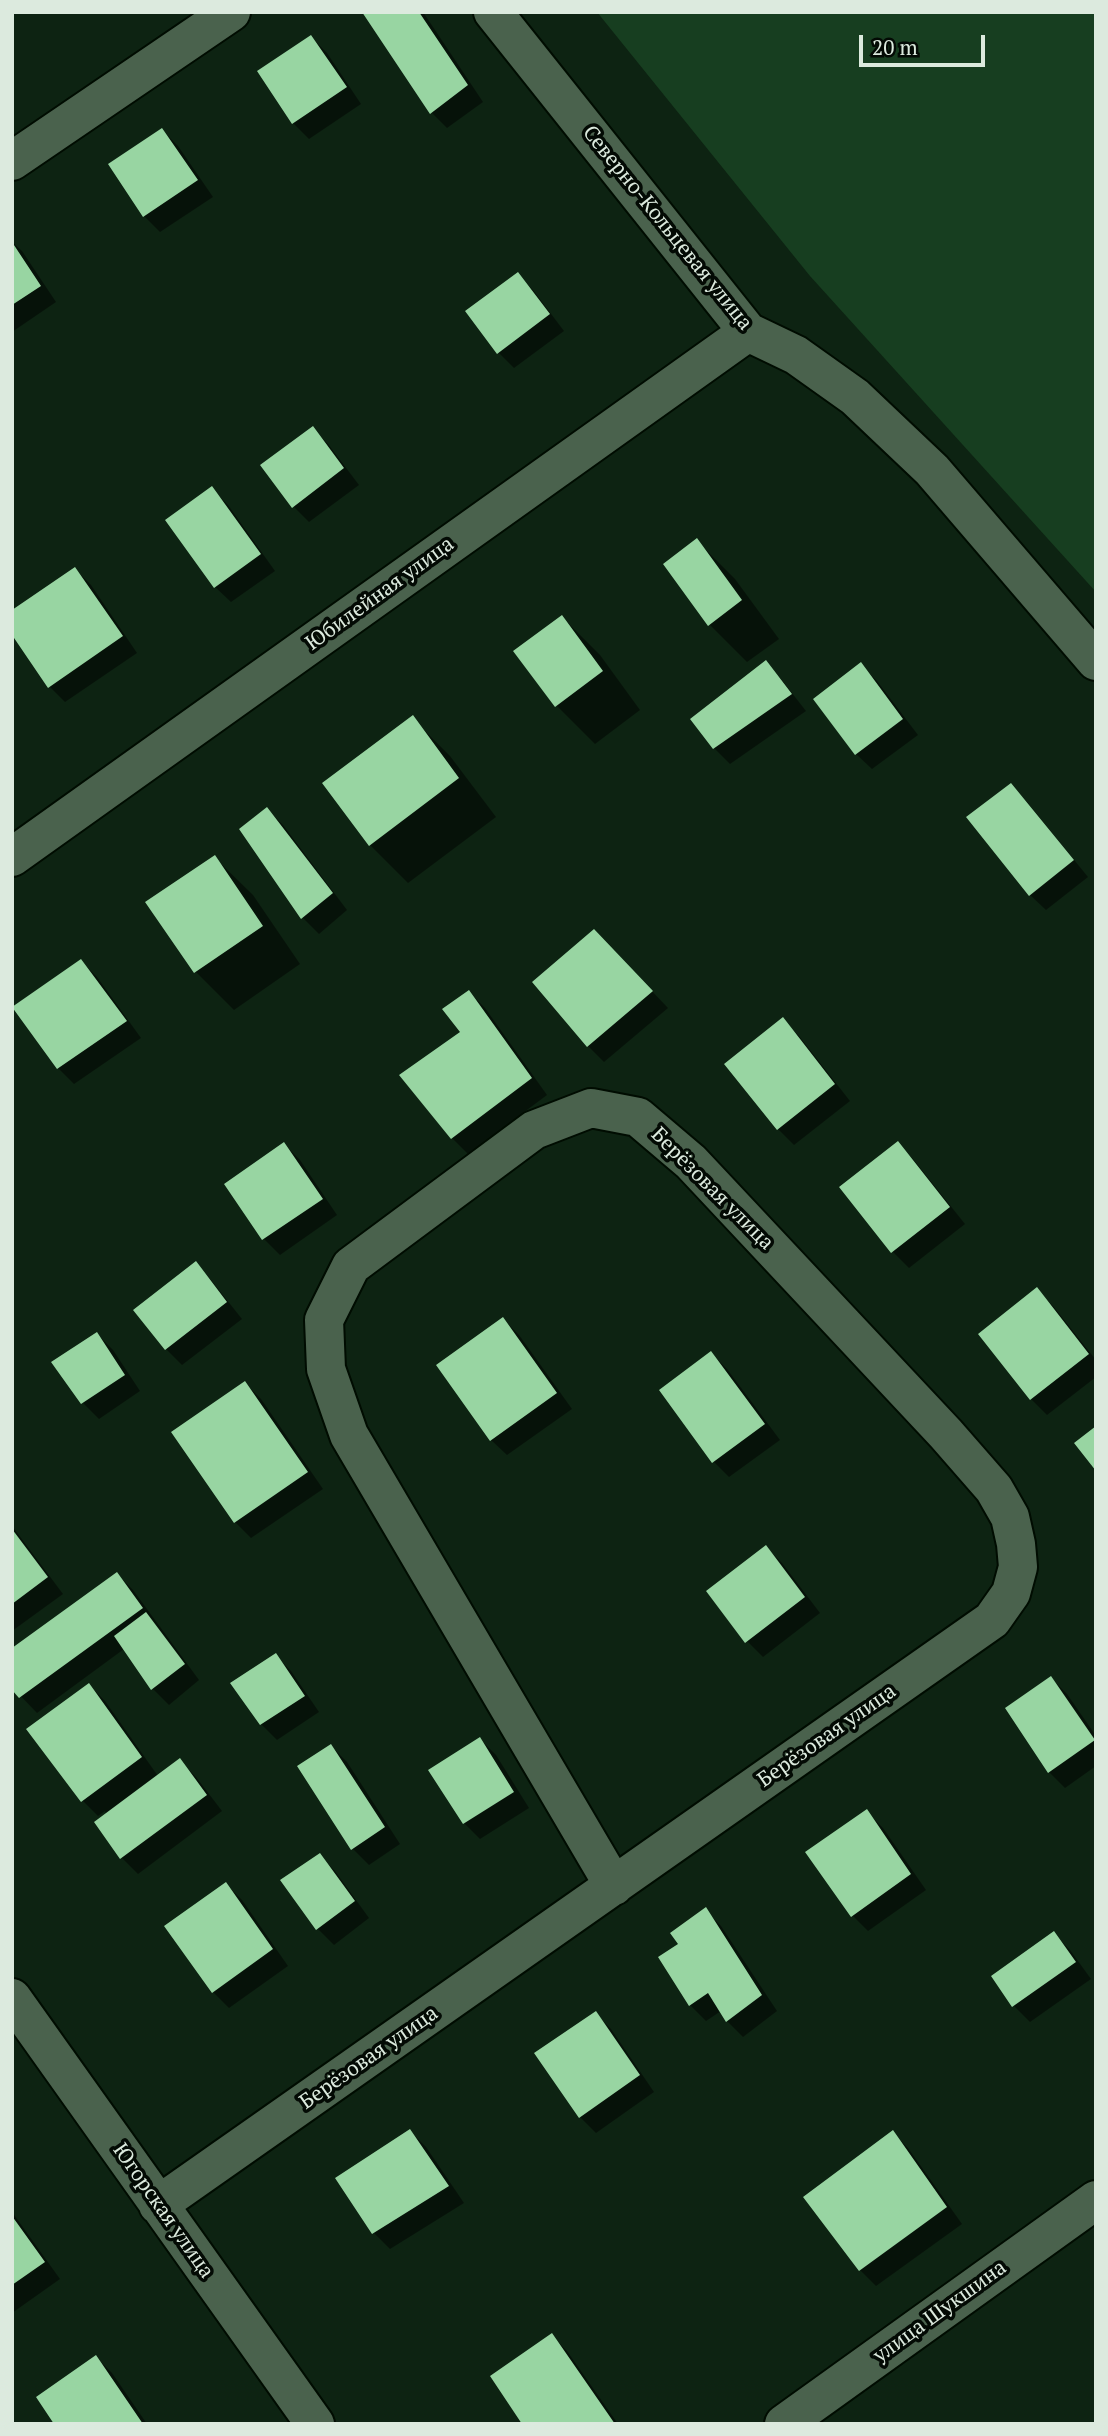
<!DOCTYPE html>
<meta charset="utf-8">
<style>
body{margin:0}
#map{position:relative;width:1108px;height:2436px;overflow:hidden;background:#0d2312;font-family:"PT Serif",serif}
canvas{display:block}
.frame{position:absolute;inset:0;border:14px solid #dceade;pointer-events:none}
.scale{position:absolute;left:859px;top:35px;width:126px;height:32px;box-sizing:border-box;border:4px solid #dceade;border-top:0;padding-left:9px;font-size:21px;line-height:24px;white-space:nowrap;color:#dceade;-webkit-text-stroke:5px #030a04;paint-order:stroke}
</style>
<div id="map">
<canvas width="1108" height="2436"></canvas>
<div class="frame"></div>
<div class="scale">20 m</div>
</div>
<script>
const ctx = document.querySelector('canvas').getContext('2d');
ctx.lineJoin = 'round';
function paint(path, color) { ctx.fillStyle = color; ctx.fill(path, 'evenodd'); }
function strokePath(path, color, width, dash) { ctx.strokeStyle = color; ctx.lineWidth = width; ctx.lineCap = dash ? 'butt' : 'round'; ctx.setLineDash(dash || []); ctx.stroke(path); }
function drawText(font, color, halo, rows, align = 'center') {
  ctx.font = font + ' "PT Serif",serif'; ctx.lineWidth = 7; ctx.setLineDash([]); ctx.textBaseline = 'middle'; ctx.strokeStyle = halo; ctx.fillStyle = color; for (const [text, x, y, turn = 0] of rows) {
    ctx.save(); ctx.translate(x, y); ctx.rotate((+turn || 0) * Math.PI / 180); ctx.textAlign = isNaN(turn) ? turn : align; if (halo) ctx.strokeText(text, 0, 0); ctx.fillText(text, 0, 0); ctx.restore();
  }
}
paint(new Path2D(`
 M597,12H1096V592L810,276Z`), '#173e20');
paint(new Path2D(`
 M364,12H423L483,102L447,128L431,112Z
 M311,37L327,53L361,104L309,139L293,123Z
 M162,130L178,146L213,197L160,232L144,216L110,165Z
 M12,242L22,251L56,302L12,332Z
 M517,274L533,290L564,331L514,368L498,352Z
 M312,428L328,444L359,485L309,522L293,506Z
 M212,489L228,505L275,571L231,602L215,587Z
 M697,541L735,579L779,639L747,662L709,624Z
 M75,569L91,585L137,653L65,702L49,686Z
 M562,617L600,655L640,710L595,744L557,706Z
 M765,663L781,679L806,711L730,764L714,748Z
 M861,665L877,681L918,735L872,769L856,754Z
 M412,718L450,756L496,817L408,883L370,845Z
 M1011,786L1027,802L1088,877L1046,910L1030,895Z
 M267,809L283,825L347,910L319,934L303,918L242,829Z
 M214,857L253,895L300,964L234,1010L196,972Z
 M610,947L668,1008L604,1062L588,1046Z
 M81,961L97,977L141,1038L74,1084L58,1068Z
 M469,992L485,1008L547,1095L468,1154L452,1138L401,1076L463,1032Z
 M783,1020L799,1036L850,1101L794,1145L778,1129Z
 M897,1143L913,1159L965,1224L909,1268L893,1252L841,1187Z
 M284,1144L300,1160L337,1215L280,1255L264,1239L226,1184Z
 M196,1264L211,1280L242,1319L182,1365L166,1349Z
 M1037,1290L1053,1306L1096,1360V1377L1047,1415L1031,1399L981,1334Z
 M503,1319L519,1335L572,1409L507,1455L491,1440Z
 M97,1334L113,1350L140,1391L99,1419L83,1403Z
 M711,1353L727,1369L780,1440L729,1477L713,1461Z
 M245,1383L261,1399L323,1489L251,1538L235,1522Z
 M12,1526L63,1594L12,1631Z
 M766,1547L782,1563L820,1613L763,1657L747,1641Z
 M117,1574L133,1590L199,1680L169,1705L153,1689L124,1649L37,1713L12,1687Z
 M275,1655L291,1671L319,1712L277,1740L261,1724Z
 M1051,1678L1067,1694L1096,1736V1766L1065,1788L1049,1772L1007,1708Z
 M89,1685L105,1701L158,1776L180,1761L196,1777L222,1811L138,1874L122,1858L105,1811L98,1816L82,1800Z
 M480,1739L496,1755L529,1808L480,1839L464,1823Z
 M331,1746L347,1762L400,1844L369,1865L353,1849Z
 M867,1812L883,1828L926,1890L868,1931L852,1915Z
 M319,1855L335,1871L369,1918L334,1945L318,1929L282,1880Z
 M226,1884L242,1900L288,1966L229,2008L213,1992L166,1927Z
 M705,1910L721,1926L777,2011L743,2037L727,2021L721,2011L706,2021L690,2005L661,1958L680,1944Z
 M1054,1934L1070,1950L1091,1979L1030,2022L1014,2006L993,1977Z
 M595,2013L611,2029L654,2092L596,2133L580,2117Z
 M410,2131L426,2147L464,2203L390,2249L374,2233Z
 M892,2132L908,2148L962,2224L876,2286L860,2270Z
 M12,2212L60,2279L12,2313Z
 M551,2335L567,2351L618,2424H524Z
 M96,2357L112,2373L147,2424H56Z`), '#0007');
paint(new Path2D(`
 M362,12H419L468,85L430,114Z
 M311,35L347,87L292,124L257,71Z
 M162,128L198,180L143,217L108,164Z
 M12,242L41,286L12,305Z
 M518,272L550,314L497,354L465,311Z
 M313,426L344,468L292,508L260,465Z
 M212,486L261,554L214,588L165,520Z
 M697,538L742,600L708,626L663,564Z
 M75,567L123,636L48,688L12,635V610Z
 M562,615L603,671L555,707L513,651Z
 M766,660L792,694L713,749L690,719Z
 M861,662L903,719L855,755L813,699Z
 M413,715L459,778L369,846L322,783Z
 M1011,783L1074,860L1029,896L966,817Z
 M267,807L333,893L301,919L239,829Z
 M215,855L263,926L194,973L145,902Z
 M594,929L653,991L587,1047L532,982Z
 M81,959L127,1021L57,1069L12,1007Z
 M469,990L532,1078L451,1139L399,1075L460,1032L442,1009Z
 M783,1017L835,1084L777,1130L724,1064Z
 M898,1141L950,1207L891,1253L839,1187Z
 M284,1142L323,1199L262,1240L224,1184Z
 M196,1261L227,1302L165,1350L133,1310Z
 M1037,1287L1089,1354L1030,1400L978,1334Z
 M503,1317L557,1393L490,1441L436,1365Z
 M97,1332L125,1375L81,1404L51,1362Z
 M711,1351L765,1424L712,1463L659,1390Z
 M245,1381L308,1472L234,1523L171,1432Z
 M1096,1426V1471L1074,1443Z
 M12,1529L48,1577L12,1604Z
 M766,1545L805,1597L745,1643L706,1591Z
 M117,1572L143,1608L19,1698L12,1690V1648Z
 M146,1612L185,1664L151,1690L114,1636Z
 M276,1653L305,1696L260,1725L230,1683Z
 M1051,1676L1095,1740L1048,1773L1005,1708Z
 M89,1683L142,1757L81,1802L26,1729Z
 M480,1737L514,1792L463,1824L428,1770Z
 M331,1744L385,1827L351,1850L297,1766Z
 M180,1758L207,1795L120,1859L94,1822Z
 M867,1809L911,1874L851,1917L805,1852Z
 M320,1853L355,1901L316,1930L280,1880Z
 M226,1882L273,1949L212,1993L164,1926Z
 M706,1907L762,1995L726,2022L708,1993L689,2006L658,1957L678,1944L670,1933Z
 M1054,1931L1076,1962L1012,2007L991,1976Z
 M596,2011L640,2075L579,2118L534,2053Z
 M410,2129L449,2186L372,2234L335,2178Z
 M893,2130L947,2207L859,2271L803,2197Z
 M12,2216L45,2262L12,2285Z
 M552,2333L615,2424H522L490,2376Z
 M96,2355L143,2424H54L36,2397Z`), '#98d5a2');
const minor = new Path2D(`
 M493,12L748,332L796,355L855,397L932,470L1096,661
 M12,161L231,12
 M12,857L748,332
 M12,1998L315,2424
 M158,2205L992,1620L1011,1593L1018,1567L1016,1544L1010,1517L994,1489L946,1434L691,1162L638,1117L591,1108L534,1130L351,1266L324,1320L326,1369L349,1435L614,1886
 M784,2424L1096,2200`);
strokePath(minor, '#000c01', 42);
strokePath(minor, '#4a624d', 38);
drawText('21px', '#dceade', '#030a04', [
 ["Северно-Кольцевая улица",667,228,51],
 ["Юбилейная улица",380,594,-36],
 ["Берёзовая улица",712,1189,45],
 ["Берёзовая улица",827,1736,-35],
 ["Берёзовая улица",369,2058,-35],
 ["Югорская улица",163,2211,55],
 ["улица Шукшина",940,2312,-36]
]);
</script>
